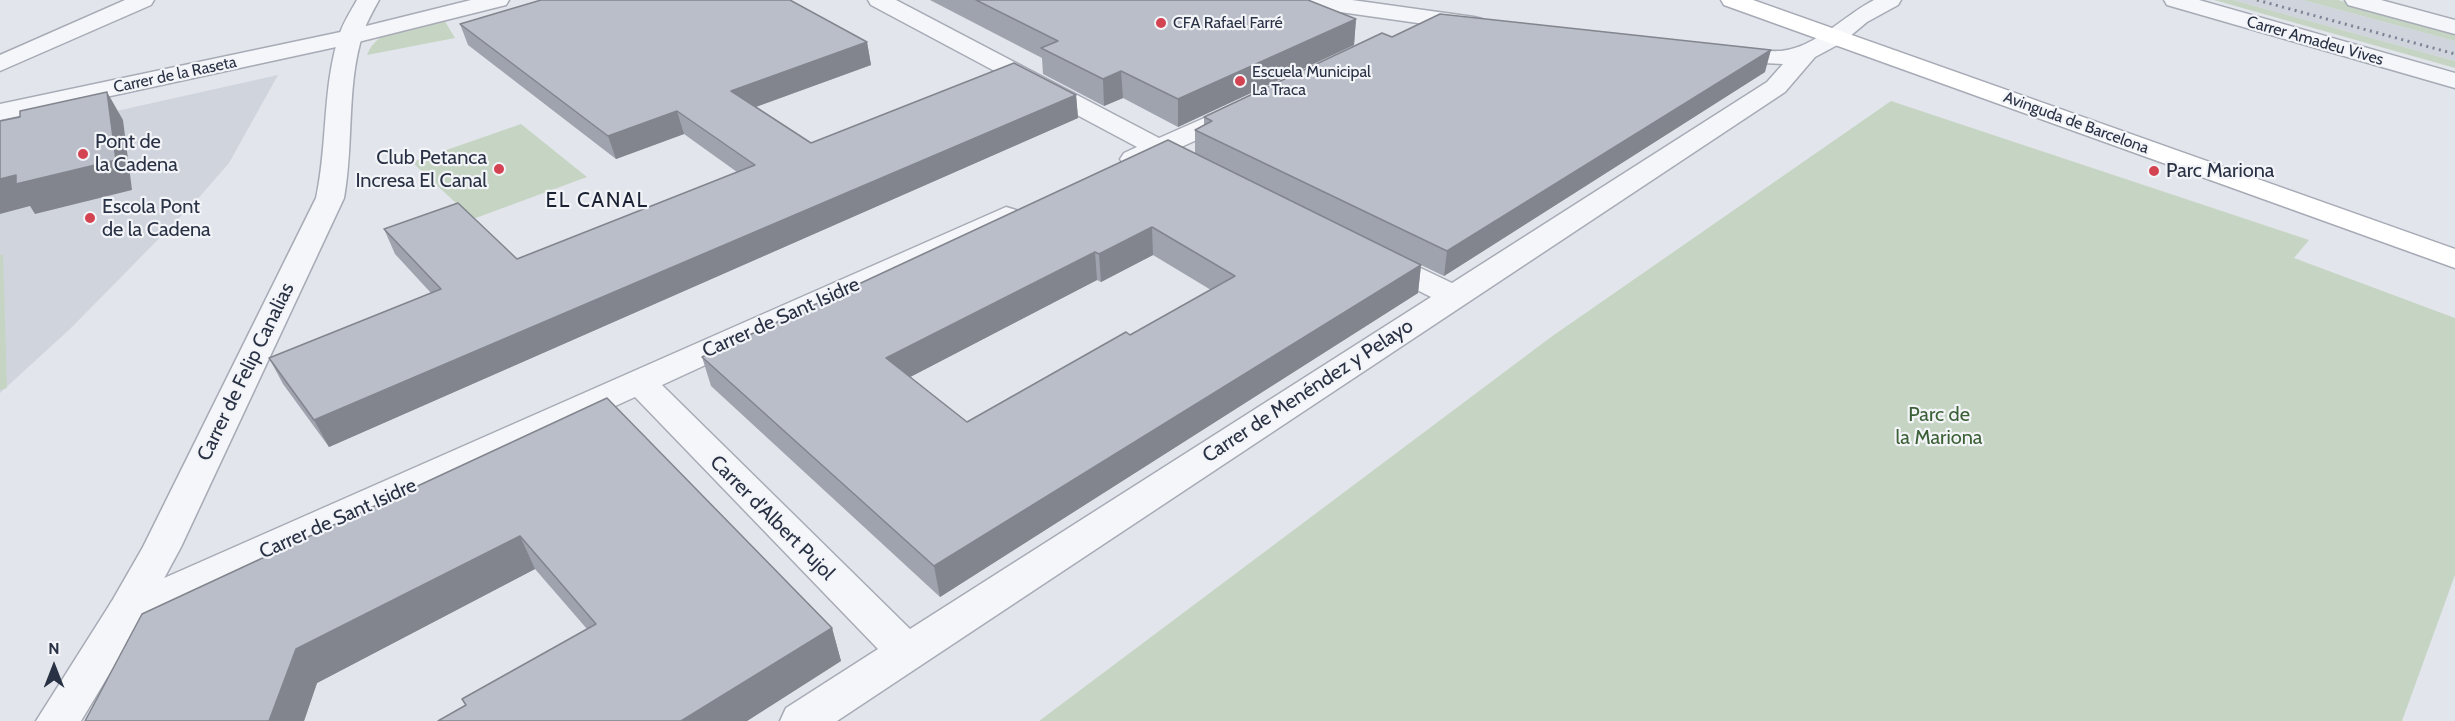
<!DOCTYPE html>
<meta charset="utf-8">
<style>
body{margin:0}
#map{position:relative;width:2455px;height:721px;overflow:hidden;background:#e2e5eb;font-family:Cabin,sans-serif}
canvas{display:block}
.north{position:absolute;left:24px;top:637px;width:60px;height:60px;-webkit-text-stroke:4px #f2f4f8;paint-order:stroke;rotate:0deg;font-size:16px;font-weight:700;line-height:24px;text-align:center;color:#293144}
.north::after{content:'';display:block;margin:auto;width:21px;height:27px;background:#293144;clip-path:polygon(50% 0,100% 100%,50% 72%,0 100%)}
</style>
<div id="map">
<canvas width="2455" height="721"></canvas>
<div class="north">N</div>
</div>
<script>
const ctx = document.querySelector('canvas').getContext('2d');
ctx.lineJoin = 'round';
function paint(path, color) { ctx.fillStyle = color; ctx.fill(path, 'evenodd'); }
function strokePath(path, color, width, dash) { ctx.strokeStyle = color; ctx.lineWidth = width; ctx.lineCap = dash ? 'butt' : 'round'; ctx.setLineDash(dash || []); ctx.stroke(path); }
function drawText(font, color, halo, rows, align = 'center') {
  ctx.font = font + ' Cabin,sans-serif'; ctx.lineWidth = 4.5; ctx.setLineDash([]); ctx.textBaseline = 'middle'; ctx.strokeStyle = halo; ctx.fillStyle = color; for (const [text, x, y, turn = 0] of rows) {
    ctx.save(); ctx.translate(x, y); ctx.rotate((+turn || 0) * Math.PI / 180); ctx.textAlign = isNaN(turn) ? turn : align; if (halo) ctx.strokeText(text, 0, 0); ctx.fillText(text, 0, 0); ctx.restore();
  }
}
paint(new Path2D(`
 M2233,0H2303L2455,41V61Z
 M278,75L229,163L195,202L71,328L0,393V137Z`), '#d0d4dd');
paint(new Path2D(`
 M2214,0H2233L2455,61V68Z
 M2303,0H2338L2455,31V41Z
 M443,18L455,38L367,55C377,27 418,24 443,18Z
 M1891,101L2309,240L2294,258L2455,318V575L2402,721H1039L1551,337Z
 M521,124L587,177L473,219L412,162Z
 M3,254L7,388L0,390V255Z`), '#c6d5c3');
const minor = new Path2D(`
 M125,0H154L151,5L0,71V55Z
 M471,0H509L506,5L350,44L0,120V104L350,30Z
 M868,0H896L1159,138L1227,108L1236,105L1245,108L1249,113L1245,118L1179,148L1185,155L1181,161C1169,164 1167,158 1157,158C1145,158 1143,169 1124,165L1120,159L1124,153L1137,147L871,5Z
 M1294,0H1352L1474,17L1482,19L1485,24L1482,29L1474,31L1305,7L1297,5Z
 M1874,0H1901L1898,5L1867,22L1843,42L1815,57L1785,92L837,721H780L786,708L878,649L635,397L140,623L126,627L112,623L106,612L112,601L1006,207L1016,210L1020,216L1016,222L662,385L910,629L1431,297L1367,265L1363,259L1367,253L1378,250L1389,253L1452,283L1767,82L1783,64L1725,61L1717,59L1713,54L1717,49L1725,47C1743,48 1763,52 1781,51C1817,47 1843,16 1874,0Z
 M2164,0H2199L2455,73V88L2167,5Z
 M2345,0H2381L2455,20V34L2348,5Z`);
const tertiary = new Path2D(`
 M357,0H379C373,11 367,21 363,33C346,86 354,144 344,198L181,547L140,623L81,721H36L112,601L143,547L316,198C328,144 322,85 340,33C344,21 351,11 357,0Z`);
const secondary = new Path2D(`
 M1721,0H1753L2455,249V268L1724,5Z`);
strokePath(minor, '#a7abb6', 3);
strokePath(tertiary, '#a7abb6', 3);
strokePath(secondary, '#a7abb6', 3);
paint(minor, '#f5f6f9');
paint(tertiary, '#f5f6f9');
paint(secondary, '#fff');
strokePath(new Path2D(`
 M2257,0L2455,54`), '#7b8395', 3, [2, 4.5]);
paint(new Path2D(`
 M930,0H1308L1356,19L1354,45L1178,127L1123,98L1104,106L1043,74L1042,58Z
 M460,24L867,42L871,65L756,107L811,143L1076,95L1078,118L329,447L283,384L269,358L431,293L395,254L384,229L517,259L737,172L684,134L616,159L468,45Z
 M1392,37L1765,72L1444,276L1421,265L1418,293L940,597L711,386L702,357L1195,154V130L1204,125V117ZM1153,255L1211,290L1130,335L967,422L910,377L1097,280L1101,282Z
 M607,398L832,628L841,661L747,721H438L466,705L462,699L587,629L535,569L317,683L304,721H85Z`), '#9fa3ad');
paint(new Path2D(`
 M1356,19L1354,45L1178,127V99Z
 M867,42L871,65L736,114L731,91Z
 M1771,50L1765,72L1444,276L1447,251Z
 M1121,71L1123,98L1104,106L1103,79Z
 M107,92L123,120L132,190L35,214L30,206L0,214V179L16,175Z
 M1076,95L1078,118L329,447L314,420Z
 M677,111L684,134L616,159L608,136Z
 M1152,227L1153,255L1101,282L1099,254Z
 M1095,252L1097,280L891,387L886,358Z
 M1421,265L1418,293L940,597L934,566Z
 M520,536L535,569L317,683L304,721H269L296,649Z
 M832,628L841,661L747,721H681Z`), '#82858d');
const building = new Path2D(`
 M541,0H790L867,42L731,91L811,143L1014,63L1076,95L314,420L269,358L441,289L384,229L458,203L517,259L755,165L677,111L608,136L460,24Z
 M976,0H1308L1356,19L1178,99L1121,71L1103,79L1041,48L1058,41Z
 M1440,14L1771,50L1447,251L1195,130L1212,121L1204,117L1382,33L1392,37Z
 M107,92L116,160L16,184V175L0,179V121L20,117V111Z
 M1168,140L1421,265L934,566L702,357ZM1152,227L1235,276L1130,335L1126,332L967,422L886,358L1095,252L1099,254Z
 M607,398L832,628L681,721H438L466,705L462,699L596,624L520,536L296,649L269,721H85L142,614Z`);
paint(building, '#b9bec9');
strokePath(building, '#82858d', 1.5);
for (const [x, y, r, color] of [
 [1161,23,6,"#d44351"],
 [1240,81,6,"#d44351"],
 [83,154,6,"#d44351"],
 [499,169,6,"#d44351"],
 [2154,171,6,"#d44351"],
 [90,218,6,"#d44351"]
]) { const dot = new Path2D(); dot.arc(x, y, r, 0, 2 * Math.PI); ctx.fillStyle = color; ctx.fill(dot); strokePath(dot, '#f2f4f8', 2); }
drawText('16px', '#293144', '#f2f4f8', [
 ["CFA Rafael Farré",1173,23],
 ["Escuela Municipal",1252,72],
 ["La Traca",1252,90]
], 'left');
drawText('16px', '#293144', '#f2f4f8', [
 ["Carrer Amadeu Vives",2315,41,16],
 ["Carrer de la Raseta",175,75,-12],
 ["Avinguda de Barcelona",2076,123,20]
]);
drawText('20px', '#293144', '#f2f4f8', [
 ["Pont de",95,142],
 ["la Cadena",95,165],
 ["Club Petanca",487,158,"right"],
 ["Incresa El Canal",487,181,"right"],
 ["Parc Mariona",2166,171],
 ["Escola Pont",102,207],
 ["de la Cadena",102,230]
], 'left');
drawText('20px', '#293144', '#f2f4f8', [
 ["Carrer de Sant Isidre",781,318,-24],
 ["Carrer de Felip Canalias",246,372,-64],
 ["Carrer de Menéndez y Pelayo",1308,391,-33],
 ["Carrer d'Albert Pujol",772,518,45],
 ["Carrer de Sant Isidre",338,519,-24]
]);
drawText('20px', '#3c6036', '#f2f4f8', [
 ["Parc de",1939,415],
 ["la Mariona",1939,438]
]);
ctx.letterSpacing = '1.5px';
drawText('21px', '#1b2234', '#f2f4f8', [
 ["EL CANAL",597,201]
]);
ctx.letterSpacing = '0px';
</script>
